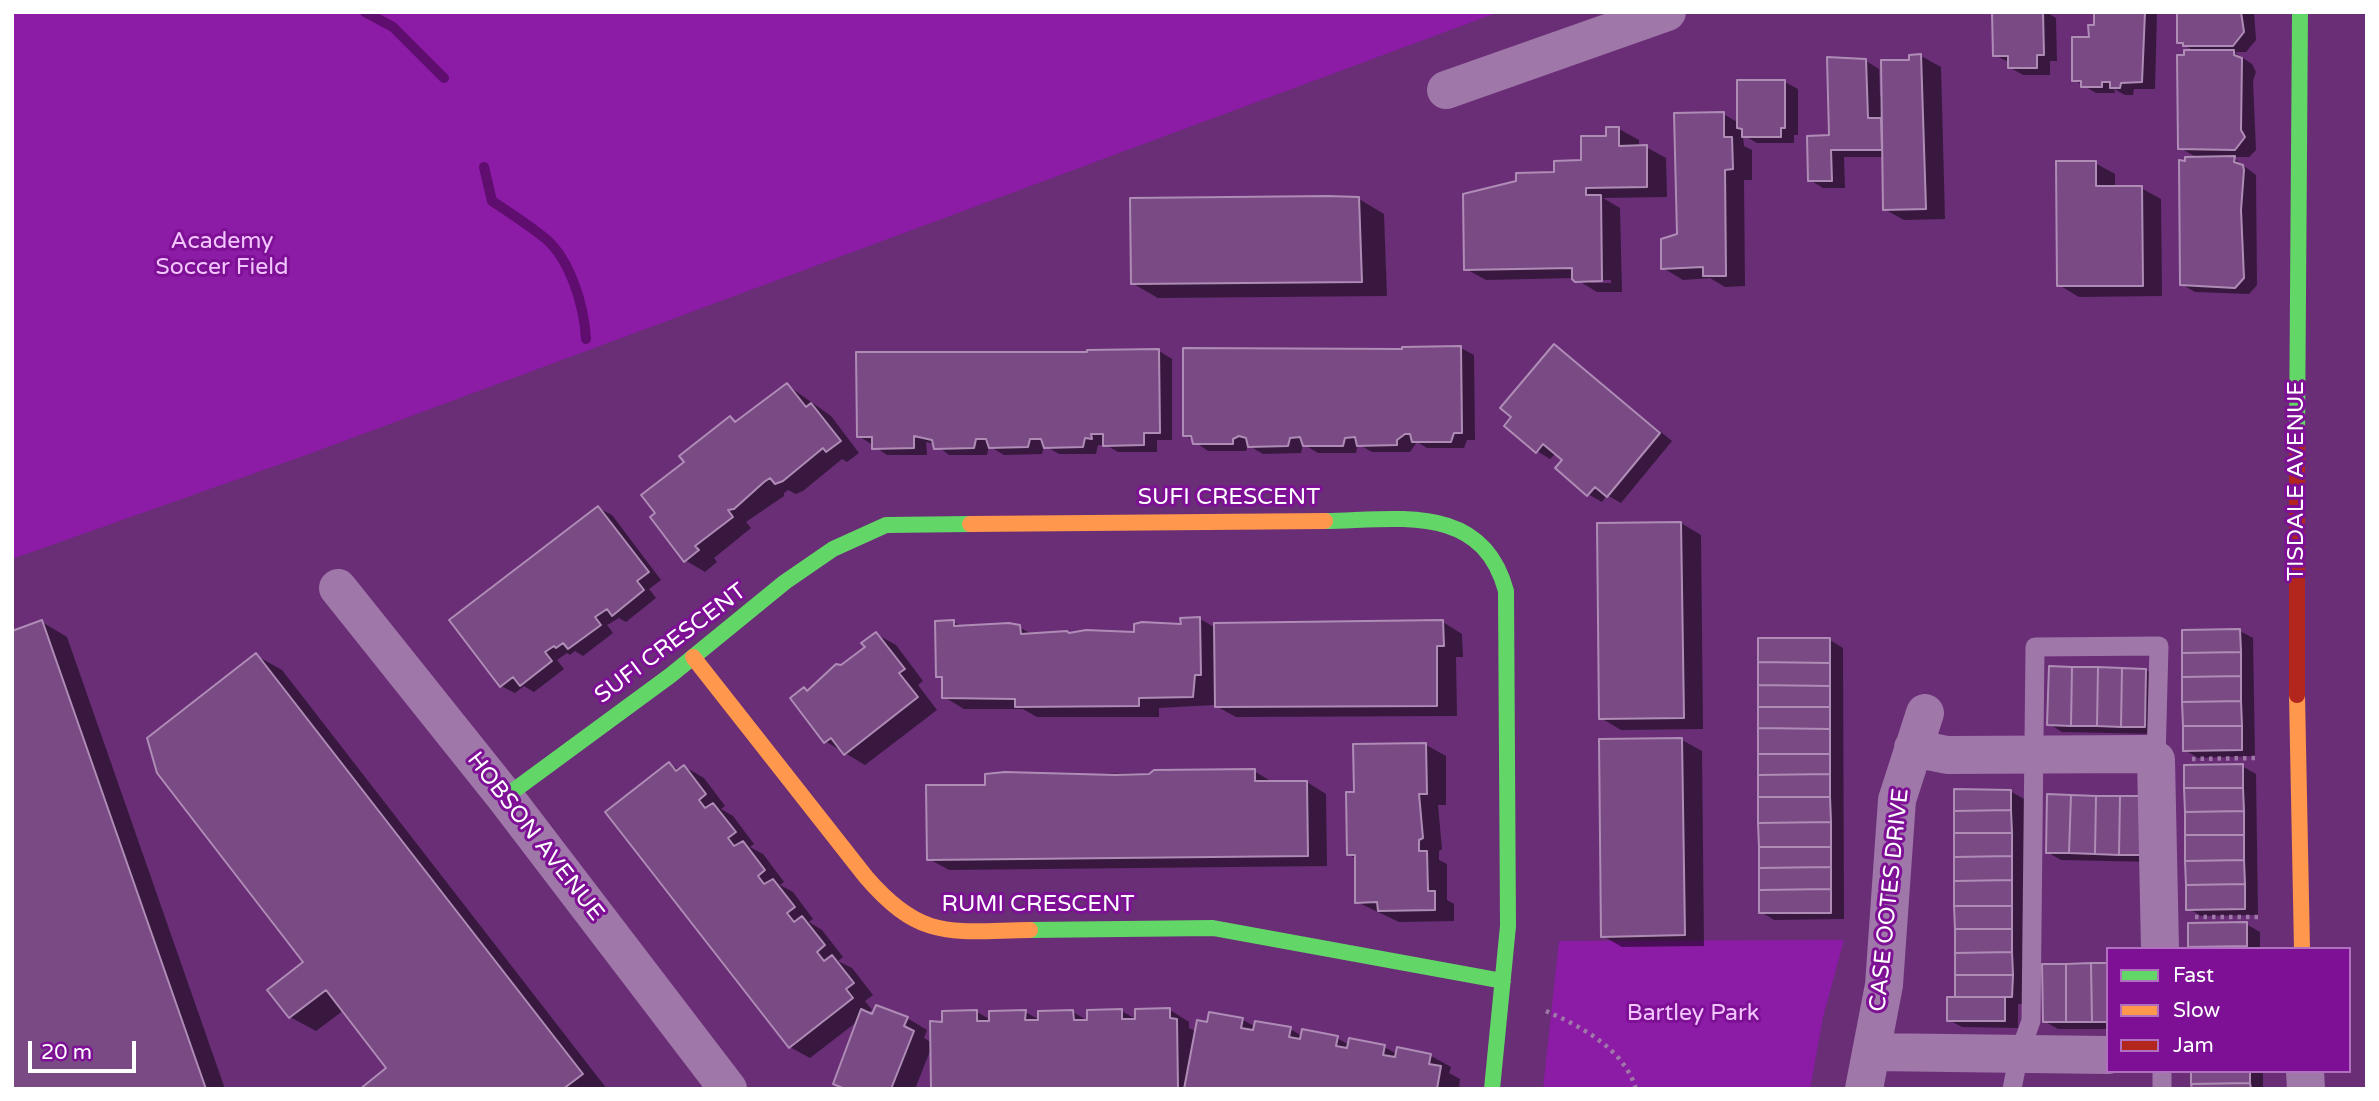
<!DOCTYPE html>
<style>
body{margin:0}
#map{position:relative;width:2379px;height:1101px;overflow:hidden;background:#692e76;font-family:"Varela Round",sans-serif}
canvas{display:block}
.frame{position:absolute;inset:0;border:14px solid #fff;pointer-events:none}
.legend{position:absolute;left:2106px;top:947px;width:245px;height:126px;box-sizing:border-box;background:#7d1094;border:2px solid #b170bf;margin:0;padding:9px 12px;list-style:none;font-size:21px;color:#fff}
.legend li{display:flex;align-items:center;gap:14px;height:35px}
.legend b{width:35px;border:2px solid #b170bf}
.scale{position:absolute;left:28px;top:1041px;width:108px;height:32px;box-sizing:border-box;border:4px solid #fff;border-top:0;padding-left:9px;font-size:21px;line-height:24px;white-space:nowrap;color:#fff;-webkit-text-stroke:5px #7d1094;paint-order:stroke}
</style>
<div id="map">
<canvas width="2379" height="1101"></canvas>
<div class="frame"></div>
<ul class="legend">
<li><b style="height:9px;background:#63d668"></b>Fast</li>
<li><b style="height:9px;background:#ff974d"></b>Slow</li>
<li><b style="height:9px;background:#b3261e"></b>Jam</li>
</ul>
<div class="scale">20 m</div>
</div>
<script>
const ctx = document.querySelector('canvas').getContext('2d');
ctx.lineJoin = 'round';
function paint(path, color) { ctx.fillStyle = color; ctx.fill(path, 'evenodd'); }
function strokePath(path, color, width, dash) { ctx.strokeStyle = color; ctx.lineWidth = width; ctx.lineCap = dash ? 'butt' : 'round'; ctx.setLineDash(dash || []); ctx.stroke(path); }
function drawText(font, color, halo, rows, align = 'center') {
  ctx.font = font + ' "Varela Round",sans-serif'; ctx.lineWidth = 6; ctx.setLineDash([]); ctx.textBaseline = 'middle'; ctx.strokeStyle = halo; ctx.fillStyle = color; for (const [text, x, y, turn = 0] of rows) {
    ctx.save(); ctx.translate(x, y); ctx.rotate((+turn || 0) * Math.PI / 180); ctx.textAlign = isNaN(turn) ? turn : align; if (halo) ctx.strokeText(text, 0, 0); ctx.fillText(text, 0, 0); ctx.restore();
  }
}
paint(new Path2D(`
 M12,12H1499L309,454L12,559Z
 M1844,940L1823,1017L1810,1089H1543L1559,941Z`), '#8c1ba6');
paint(new Path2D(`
 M1994,12H2046L2056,18L2057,61H2050V75H2023L2009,67V62L1994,55Z
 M2096,12H2157L2155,89H2134L2133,95H2125L2114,89L2115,93H2096L2074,80L2096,27Z
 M2178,12H2254L2256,40L2246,52H2234L2252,64L2256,72L2253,81L2256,150L2249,157H2232L2256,175L2257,285L2249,294L2195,292L2181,284L2198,158L2180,148L2196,52L2179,42Z
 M1921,56L1941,67L1945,219L1904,220L1884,209V157H1844L1845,188H1823L1810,180L1866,61L1879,69L1880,96H1883L1910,62Z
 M1785,82L1798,89V135H1794V143H1757L1743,135L1744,146L1752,150V180H1744L1745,286L1725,287L1710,278L1683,280L1663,268L1723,114L1739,123Z
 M1619,129L1639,140V147H1646L1666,158L1667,197L1603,198L1620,208L1622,292H1597L1574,278L1486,280L1466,269L1556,174L1583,162ZM1591,280H1611V283H1591Z
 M2095,163L2115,174V188H2141L2161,199L2162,296L2079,297L2059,285Z
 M1359,199L1384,214L1387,296L1158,298L1132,283Z
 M1554,346L1672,441L1621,503L1607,495L1602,502L1588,494L1558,468L1564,460L1556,453L1550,459L1537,451Z
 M1461,348L1474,355L1475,440H1467L1464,448H1427L1417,442L1410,452H1372L1358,444L1356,453H1318L1303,444L1301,453L1263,454L1248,445L1246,451H1208L1185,435L1404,351Z
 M1159,351L1172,359V440H1157V452H1118L1106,445H1098L1096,454H1059L1044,445L1042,454L1004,455L989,446L987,455H949L935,444L926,442L927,455H887L859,436L1089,354Z
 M787,385L831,416L859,453L847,462L842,459L803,491L796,494L788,490L784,493V496L746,522L751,528L714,558L717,562L705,572L685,560L658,513L687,463L730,418L738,422Z
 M598,508L612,515L661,580L649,589L656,598L626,622L619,618L607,625L613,633L583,656L575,651L570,655L567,653L557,660L564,669L534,692L524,686L515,693L501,686Z
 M1681,523L1701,535L1703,729L1621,730L1601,718Z
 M1200,619L1216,628L1443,622L1462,634L1463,657H1456L1457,716L1236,717L1214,705L1159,708V717H1037L1023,709H964L944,697V680L938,676L954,622L962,627H1019L1033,635L1136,634Z
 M42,622L67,637L225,1089H12Z
 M2240,631L2253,638L2255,756L2198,758L2185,750Z
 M876,634L896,645L923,681L918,685L937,710L865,765L825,741L804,689L809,692L842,667L867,647Z
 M1830,640L1843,648L1844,919L1774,920L1761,912Z
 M257,656L282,670L607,1089H362L388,1068L344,1010L316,1031L290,1017L306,962Z
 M2146,670L2159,678L2158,734L2062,732L2049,724Z
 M1682,740L1702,751L1704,946L1622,947L1603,936Z
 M1426,745L1446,756V805H1438L1442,849L1439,851V860L1447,864V900L1454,904V921L1399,922L1357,902V859L1348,854L1356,793Z
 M669,764L680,770L685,767L704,778L725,806L721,809L733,816L754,844L750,847L763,854L784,882L780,885L793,892L813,919L809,922L822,930L843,957L838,961L852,968L873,995L865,1001L872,1010L867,1013L907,1018L927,1030L924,1038L932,1043L943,1023L977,1012L991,1020L1025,1012L1040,1020L1073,1012L1088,1021L1122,1011L1137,1020L1170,1010L1189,1022V1028L1197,1032L1208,1023L1210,1014L1243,1020L1256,1027L1290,1029L1302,1036L1337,1038L1349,1045L1384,1047L1397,1054L1398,1049L1431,1056L1451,1067L1449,1073L1460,1079L1459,1089H933L932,1046L915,1089H845L858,1021L810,1058L790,1047Z
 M2242,766L2256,774L2258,915L2201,916L2188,908Z
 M1254,771L1274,783L1307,782L1326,794L1327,866L949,870L929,859L987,786V776Z
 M2010,791L2024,799L2025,1004H2018V1028L1962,1027L1949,1020L1957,999Z
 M2049,796L2157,862L2061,860L2047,852Z
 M2246,924L2260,932V949H2190Z
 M2108,965V1029H2058L2044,1021Z
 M2193,1071H2263V1089H2194Z`), '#0007');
strokePath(new Path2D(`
 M365,12L393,27L444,78
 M484,167L492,201C510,213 529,225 546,239C571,261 584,306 586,339`), '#600d70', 10);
const building = new Path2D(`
 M1992,12H2043L2044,55H2037V68H2008V56H1993Z
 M2094,12H2145L2142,82L2121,83L2120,88H2110V82H2102V87H2081V81H2072V37H2089L2088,25H2094Z
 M2177,12H2241L2244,32L2233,46H2183V43H2177Z
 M2184,50H2234V55L2242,58L2241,130L2245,137L2235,150L2178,149L2177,55H2184Z
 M1921,54L1926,209L1883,210L1881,60H1909V55Z
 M1827,57L1866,59L1868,118H1881L1882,150H1831L1832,181H1808L1807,136L1829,135Z
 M1737,80H1785V128H1781V137H1742V129L1737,128Z
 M1724,112V137H1732L1733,169L1725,170L1726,276H1703V267L1661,269V239L1677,234L1674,113Z
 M1606,127H1619V146L1647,145V187L1586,188V195H1601L1602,281L1575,282L1572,279V268L1464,270L1463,194L1516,181V173L1554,172V161L1581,160V136H1606Z
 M2235,156L2234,162L2243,165L2244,170L2241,210L2244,278L2235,288L2180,285L2179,160L2185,161V157Z
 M2056,161H2096V186H2142L2143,286H2057Z
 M1328,196L1359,197L1362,282L1131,284L1130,198Z
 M1554,344L1660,433L1607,497L1595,487L1587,496L1555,468L1562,460L1543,444L1536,453L1504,426L1511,417L1500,408Z
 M1461,346L1462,433H1454L1451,442H1412L1410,434H1405L1397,440V445L1357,446L1355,437L1345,438L1343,446H1303L1300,437L1290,438L1288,446L1248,447L1246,438L1239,436L1233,439V444H1193L1191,436H1183V348L1402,349V347Z
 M1159,349L1160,433H1144V445L1103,446V434H1091L1092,439L1085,438L1083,447L1044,448L1041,439H1030L1028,447L989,448L986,439H976L974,448L934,449L932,440L914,436V448L872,449V437H857L856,352H1087V350Z
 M787,383L806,407L811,403L841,441L826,452L823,448L783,481L775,484L770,478L764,482L734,509L728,510L733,517L695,546L699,550L684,562L650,517L655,513L641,495L684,462L679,456L730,416L735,422Z
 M598,506L649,572L637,581L644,590L612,616L607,609L595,617L601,625L568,649L563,643L556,648L554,646L545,652L552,661L520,686L513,677L500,687L449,620Z
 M1681,522L1684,718L1599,719L1597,523Z
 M1200,617L1201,675H1195L1193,697L1139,698V706L1015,707V699L942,698V677H936L935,621L954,620V626L1009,623L1020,625L1021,634L1067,631L1069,633L1086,630L1134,632V624L1142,622L1181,624L1180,618Z
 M42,620L206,1089H12V631Z
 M1443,620L1444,646H1437V706L1215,707L1214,623Z
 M2240,629L2241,652L2182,653V630Z
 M876,632L905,669L899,673L918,697L844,755L831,738L824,743L790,698L804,687L807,691L836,664L841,665L865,647L861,643Z
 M1758,638H1830V663L1758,662Z
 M2241,652V676L2182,677V653Z
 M256,653L583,1074L563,1089H360L386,1068L326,990L289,1018L267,990L303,962L157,773L147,738Z
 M1758,662L1830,663V686L1758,685Z
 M2049,666L2072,667L2071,726L2047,725Z
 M2072,667H2098L2097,726H2071Z
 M2098,667L2122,668L2121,727L2097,726Z
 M2122,668L2146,669L2145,727H2121Z
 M2241,676V701L2182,702V677Z
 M1758,685L1830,686V707H1758Z
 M2241,701L2242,726H2183L2182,702Z
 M1758,707H1830V729L1758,728Z
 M2183,726H2242V750L2183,751Z
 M1758,728L1830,729V754H1758Z
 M1682,738L1685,935L1601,937L1599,739Z
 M1426,743L1427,794H1419L1423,838L1419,840V851H1427L1428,891H1435V910L1378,911L1377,902L1355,903V855H1347L1346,792H1354L1353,744Z
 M1758,754H1830V774L1758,775Z
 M669,762L676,771L684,765L706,794L699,800L705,808L713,803L736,832L728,838L734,846L743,841L765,870L758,876L764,884L773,879L795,907L787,913L794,922L802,916L825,945L817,952L824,961L832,955L854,983L846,989L853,998L789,1048L605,812Z
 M2243,764V788H2184V765Z
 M1255,769V781H1307L1308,856L927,860L926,785H985V774L1005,772L1115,775L1149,774L1154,770Z
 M1830,774V797H1758V775Z
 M2184,788H2243L2244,811L2185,812Z
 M1954,789L2011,790V810L1954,811Z
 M2047,794L2071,795L2069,853H2046Z
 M2071,795L2096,796L2095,854L2069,853Z
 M2096,796H2120L2119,855L2095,854Z
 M2120,796H2145L2144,855H2119Z
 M1758,797H1830L1831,822L1758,823Z
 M2011,810L2012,833H1954V811Z
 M2244,811V835H2185V812Z
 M1831,822V847H1759L1758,823Z
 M1954,833H2012V856L1954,857Z
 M2185,835H2244V860L2185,861Z
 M1759,847H1831V867L1759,868Z
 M2012,856V880L1954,881V857Z
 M2244,860L2245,884L2186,885L2185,861Z
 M1831,867V889L1759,890V868Z
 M2012,880V906H1954V881Z
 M2245,884V909L2186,910V885Z
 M1831,889V913H1759V890Z
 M1954,906H2012V929H1955Z
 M2247,922V946L2188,947V923Z
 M1955,929H2012V952L1955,953Z
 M2247,946V949H2188V947Z
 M2012,952L2013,975H1955V953Z
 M2091,963H2108V1022H2092Z
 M2091,963L2092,1022H2066V964Z
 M2042,964H2066V1022H2043Z
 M1955,975H2013L2012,997H1955Z
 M1947,997H2005V1021H1947Z
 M876,1005L908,1017L904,1026L914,1031L891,1089H845L833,1084L861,1009L872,1014Z
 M1170,1008V1018L1177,1019L1178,1089H931L930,1021L942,1022V1011L977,1010V1021H989V1011L1026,1010L1025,1020H1038V1011L1073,1010L1074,1020H1087V1010L1122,1009V1019H1135V1009Z
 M1209,1012L1243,1018L1241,1028L1253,1030L1255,1021L1291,1027L1289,1037L1300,1039L1302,1029L1338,1036L1336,1046L1347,1048L1349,1038L1385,1045L1383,1055L1395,1057L1397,1047L1431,1054L1429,1064L1441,1066L1437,1089H1184L1197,1020L1207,1022Z
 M2191,1071H2250V1083L2191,1084Z
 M2250,1083L2251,1089H2192L2191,1084Z`);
paint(building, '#794a84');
strokePath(building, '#af8cb6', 2);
strokePath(new Path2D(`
 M2192,759L2258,758
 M2195,917H2261
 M1546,1011C1582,1027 1624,1049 1636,1089`), '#a077a9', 4.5, [3.5, 5]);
strokePath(new Path2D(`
 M2162,1071V1089
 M2012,1089L2019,1054L2031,1021L2035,647L2159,646L2156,760`), '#a077a9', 19);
strokePath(new Path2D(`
 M1446,90L1667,12
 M338,588L505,797L728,1089
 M1913,748L1947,755L2146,754L2156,760L2160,949
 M1871,1052L2108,1055
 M2305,1071L2306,1089
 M1864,1089L1884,985L1897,800L1925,713`), '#a077a9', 38);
strokePath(new Path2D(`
 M2297,437L2300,12
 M1325,521C1398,520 1482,502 1506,591L1508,926L1492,1089
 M505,797L671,675L785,582L833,549L886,525L970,524
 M1030,930L1213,928L1503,981`), '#63d668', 16);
strokePath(new Path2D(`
 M970,524L1325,521
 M693,657L866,877C922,942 952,931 1030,930
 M2297,695L2302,949`), '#ff974d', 16);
strokePath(new Path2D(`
 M2297,695V437`), '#b3261e', 16);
drawText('23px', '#f3c5fe', '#7d1094', [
 ["Academy",222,242],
 ["Soccer Field",222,268],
 ["Bartley Park",1693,1014]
]);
drawText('23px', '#fff', '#7d1094', [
 ["TISDALE AVENUE",2297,481,-90],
 ["SUFI CRESCENT",1229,498],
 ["SUFI CRESCENT",671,644,-37],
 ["HOBSON AVENUE",535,837,52],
 ["CASE OOTES DRIVE",1890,900,-84],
 ["RUMI CRESCENT",1038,905]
]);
</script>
